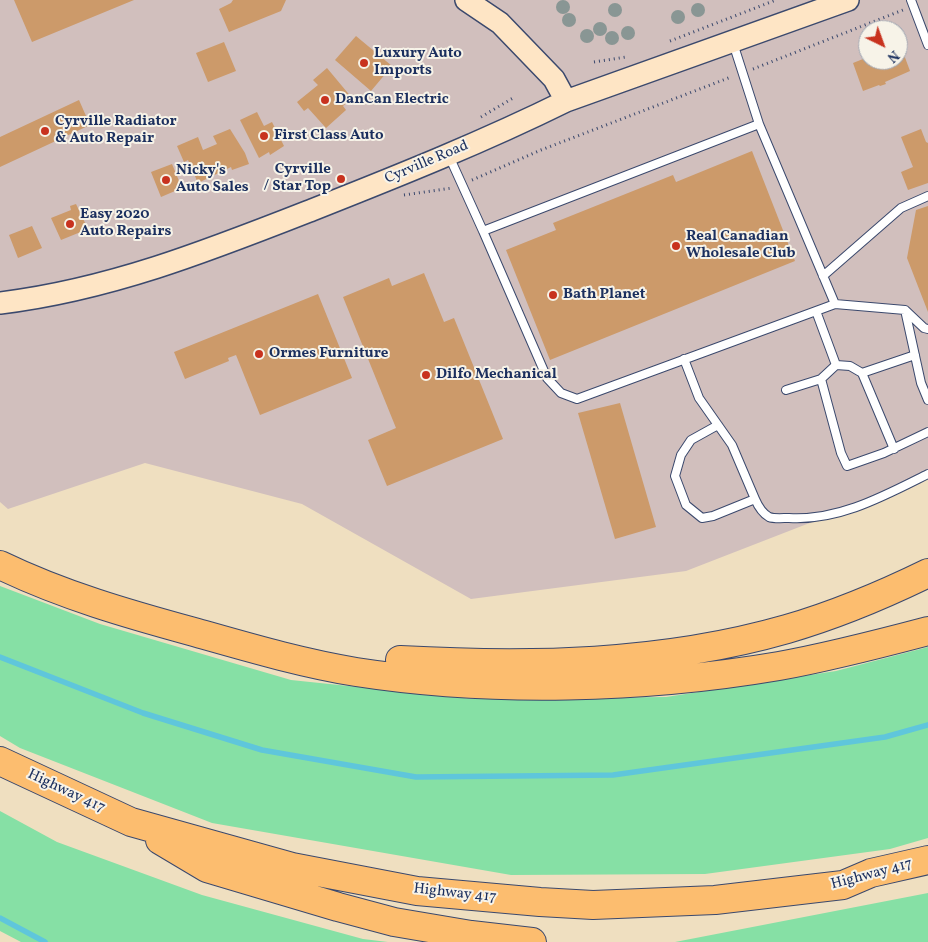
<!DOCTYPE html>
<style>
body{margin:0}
#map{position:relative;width:928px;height:942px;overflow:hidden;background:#efdfc0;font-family:Vollkorn,serif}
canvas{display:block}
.north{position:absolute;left:858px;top:20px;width:50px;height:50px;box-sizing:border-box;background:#f7f3e8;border:1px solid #9fa5b1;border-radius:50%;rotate:138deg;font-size:14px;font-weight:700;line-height:20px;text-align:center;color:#1b2f5e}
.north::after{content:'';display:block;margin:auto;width:18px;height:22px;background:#c8321e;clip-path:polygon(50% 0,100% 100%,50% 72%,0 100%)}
</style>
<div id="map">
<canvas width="928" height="942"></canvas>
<div class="north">N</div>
</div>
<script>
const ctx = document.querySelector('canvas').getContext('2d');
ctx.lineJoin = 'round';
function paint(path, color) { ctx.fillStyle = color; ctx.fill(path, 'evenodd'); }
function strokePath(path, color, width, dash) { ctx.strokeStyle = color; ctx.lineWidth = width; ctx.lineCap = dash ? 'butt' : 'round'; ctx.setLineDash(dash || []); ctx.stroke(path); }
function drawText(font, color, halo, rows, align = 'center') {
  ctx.font = font + ' Vollkorn,serif'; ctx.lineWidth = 4; ctx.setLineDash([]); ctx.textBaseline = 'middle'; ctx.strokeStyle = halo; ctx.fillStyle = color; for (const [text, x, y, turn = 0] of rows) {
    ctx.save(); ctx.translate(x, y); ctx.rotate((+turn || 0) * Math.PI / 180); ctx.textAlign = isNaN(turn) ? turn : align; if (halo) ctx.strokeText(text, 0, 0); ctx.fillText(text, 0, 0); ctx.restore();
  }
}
paint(new Path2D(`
 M0,0H928V477L686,571L471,599L302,504L145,463L8,509L0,502ZM868,30H898V60H868Z`), '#d1bfbd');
paint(new Path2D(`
 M0,586L100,624L291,680L473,699L666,697L836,671L928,647V838L890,849L705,874L511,875L212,823L20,748L0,736Z
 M0,811L57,842L202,895L363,939L388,942H21L0,931Z
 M928,893V942H675Z`), '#86e0a5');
strokePath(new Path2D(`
 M0,657L143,713L262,750L416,777L613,775L885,737L928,725
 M0,918L45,942`), '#5fc6db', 5.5);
paint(new Path2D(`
 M14,0H134L32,42Z
 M233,0H286L281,11L229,32L219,9L231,3Z
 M356,36L392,66L371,91L335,60Z
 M224,42L236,71L208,82L196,53Z
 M903,52L910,71L885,82L886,84L880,86L879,85L863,91L853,63L868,57V60H898V54Z
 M327,68L352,98L343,106L346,110L326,128L308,108L304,111L297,102L318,85L313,80Z
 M79,100L90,125L0,167V137Z
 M257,112L264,126L272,122L284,146L270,155L269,152L259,158L240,120Z
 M230,129L245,153L249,164L232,170L231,167L198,183L188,160L184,162L177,146L198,137L203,150L217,144L213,136Z
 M921,129L926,142L928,143V183L908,190L901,172L913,167L901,137Z
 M752,151L795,261L550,360L506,250L556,230L553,223L673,175L676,182Z
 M172,164L182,188L161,197L151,172Z
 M76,204L88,229L61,240L51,218L71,210L70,206Z
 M928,206V312L907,258L916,210Z
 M32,226L42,248L18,258L9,235Z
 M424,273L444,322L454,318L503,439L387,486L368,440L396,428L343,297L389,278L392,286Z
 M318,294L352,378L260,415L236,355L228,358L229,361L185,379L174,352Z
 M620,403L656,527L615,539L578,413Z`), '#cc9a6a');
const lane = new Path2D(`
 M911,0L928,45
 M449,156L483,231L759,124L733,43
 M483,231L547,378L561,393L577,399L835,304L759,124
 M823,276L901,208L928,196
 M835,304L905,310L924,328L928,329
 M905,310L921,383L928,400
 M816,311L836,365L850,366L862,373L915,355
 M684,359L699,398L732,445L755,499L713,516L702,518L686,505L675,476L681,455L691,440L718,425
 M862,373L894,449
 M821,379L841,453L847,466L884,453L928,432
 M786,390L821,379L836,365
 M755,499C758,506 762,513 769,517C774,519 783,518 789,518C839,521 884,496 928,474`);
const secondary = new Path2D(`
 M466,0L500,23L554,79L566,101
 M0,303C109,290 210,250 312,210C398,176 483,142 566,101L848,0`);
const highway = new Path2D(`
 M0,565C62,595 128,614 194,632C247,647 301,663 356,672C491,693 644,689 779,666C829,657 879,644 928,631
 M400,660C529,667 662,665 787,629C835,615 883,595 928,573
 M0,761L131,822L292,867L417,891L540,902L593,905L715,900L843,885L871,873L928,860
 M160,840L207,868L338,907L394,922L471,935L532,942`);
strokePath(lane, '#3b496d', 10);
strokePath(secondary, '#3b496d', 24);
strokePath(highway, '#3b496d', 30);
strokePath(new Path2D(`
 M670,41L776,0
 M594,62L626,57
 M753,69L903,10
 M481,117L513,98
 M472,180L541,150L731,77
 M404,195L452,188`), '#3b496d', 3, [1, 4]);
strokePath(lane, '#fff', 8);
strokePath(secondary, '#fee5c5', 21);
strokePath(highway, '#fcbd6f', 28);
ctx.fillStyle = '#899694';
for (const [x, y] of [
 [563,7],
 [615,10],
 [698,10],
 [678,17],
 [569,20],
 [600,29],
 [628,33],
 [587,36],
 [612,38]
]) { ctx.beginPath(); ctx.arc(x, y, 7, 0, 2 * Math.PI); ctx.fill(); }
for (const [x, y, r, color] of [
 [364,63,5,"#c8321e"],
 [325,100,5,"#c8321e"],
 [45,131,5,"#c8321e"],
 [264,136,5,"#c8321e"],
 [341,179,5,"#c8321e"],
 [166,180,5,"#c8321e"],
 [70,224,5,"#c8321e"],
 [676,246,5,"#c8321e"],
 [553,295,5,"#c8321e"],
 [259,354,5,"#c8321e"],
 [426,375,5,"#c8321e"]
]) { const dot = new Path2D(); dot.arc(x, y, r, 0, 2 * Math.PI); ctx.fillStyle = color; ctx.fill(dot); strokePath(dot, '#f7f3e8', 2); }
drawText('bold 15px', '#1b2f5e', '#f7f3e8', [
 ["Luxury Auto",374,54],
 ["Imports",374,71],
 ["DanCan Electric",335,100],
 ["Cyrville Radiator",55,122],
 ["& Auto Repair",55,139],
 ["First Class Auto",274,136],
 ["Cyrville",331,170,"right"],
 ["/ Star Top",331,187,"right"],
 ["Nicky's",176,171],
 ["Auto Sales",176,188],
 ["Easy 2020",80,215],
 ["Auto Repairs",80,232],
 ["Real Canadian",686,237],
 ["Wholesale Club",686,254],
 ["Bath Planet",563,295],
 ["Ormes Furniture",269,354],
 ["Dilfo Mechanical",436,375]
], 'left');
drawText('15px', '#1b2f5e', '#f7f3e8', [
 ["Cyrville Road",427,163,-23],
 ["Highway 417",66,792,25],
 ["Highway 417",872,875,-15],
 ["Highway 417",455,894,6]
]);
</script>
